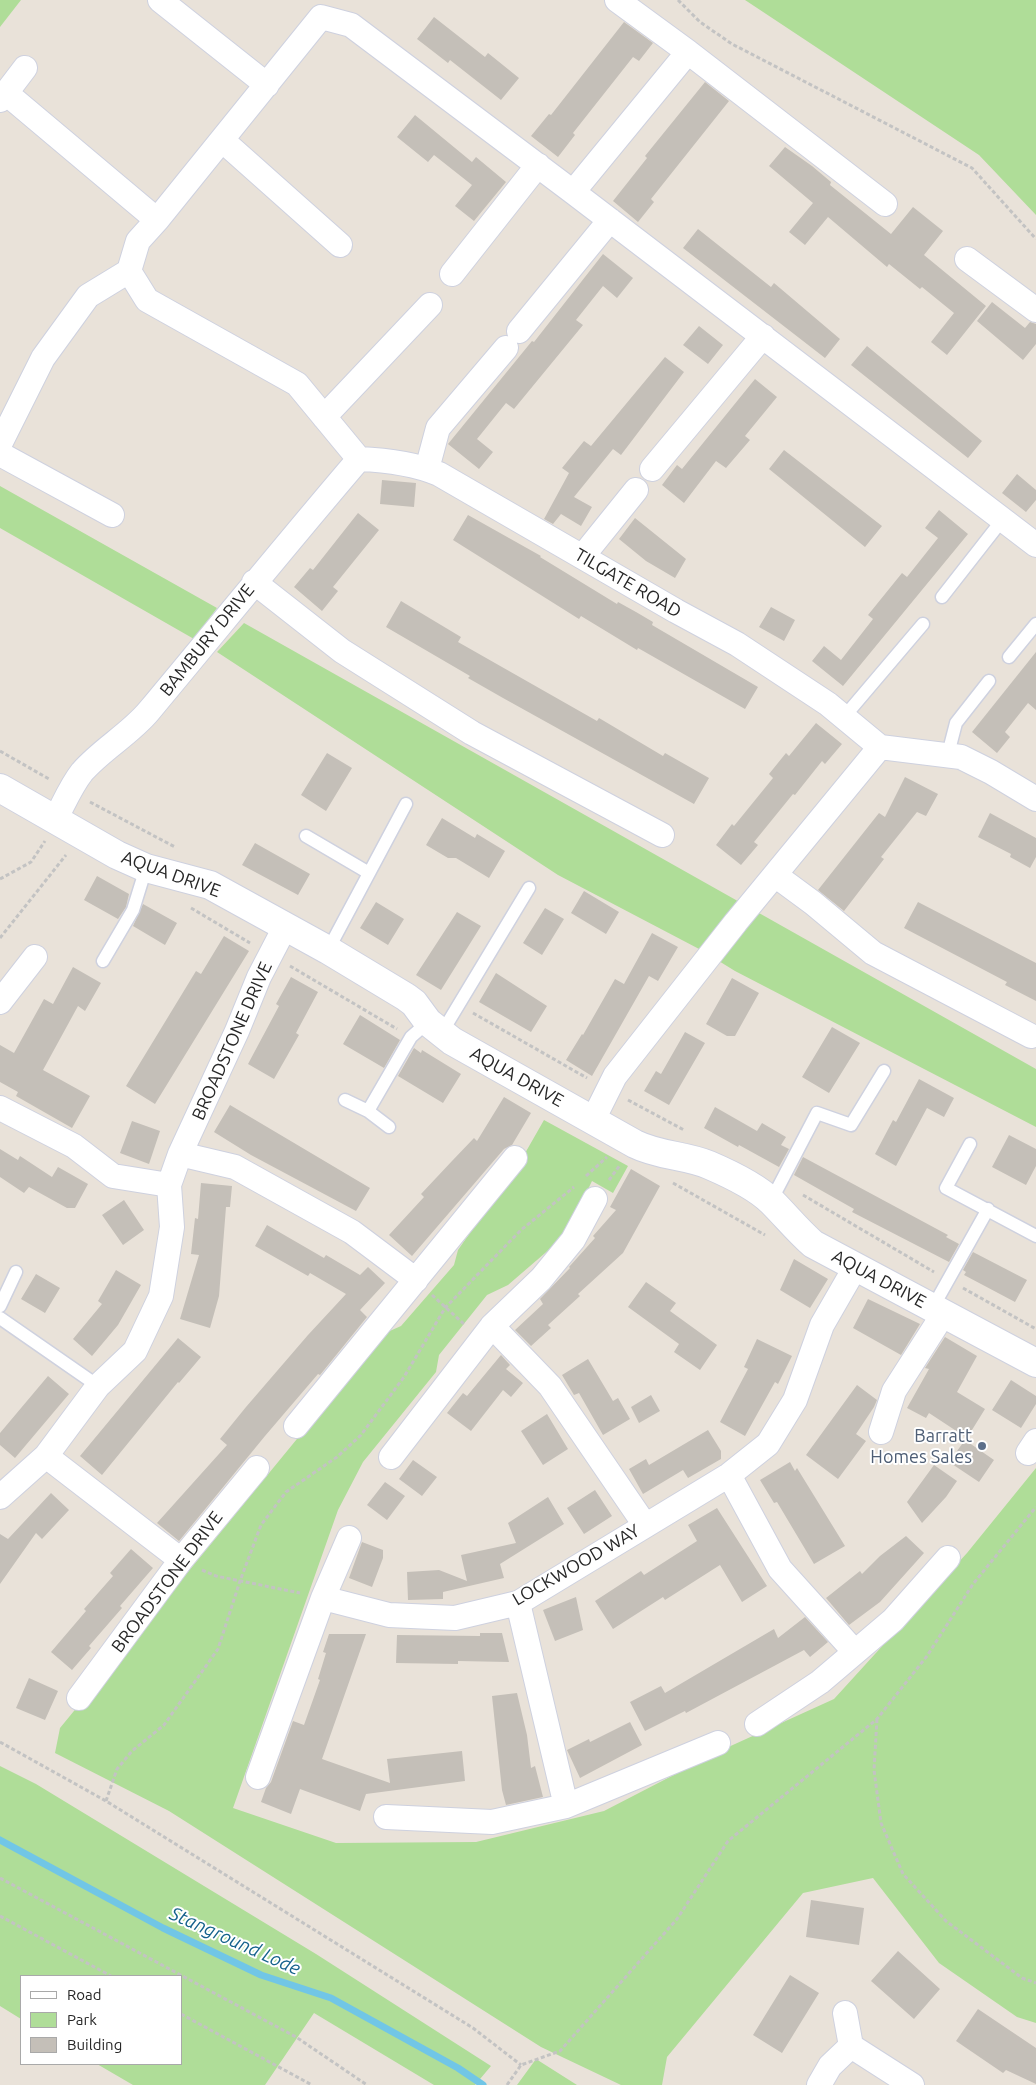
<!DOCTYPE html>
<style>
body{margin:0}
#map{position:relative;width:1036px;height:2085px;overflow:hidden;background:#e9e2d9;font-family:Ubuntu,sans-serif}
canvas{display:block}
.legend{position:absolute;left:20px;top:1975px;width:162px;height:90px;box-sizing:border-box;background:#fff;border:1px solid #a9a9a9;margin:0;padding:6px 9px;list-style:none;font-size:15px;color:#272727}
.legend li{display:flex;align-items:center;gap:10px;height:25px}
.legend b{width:25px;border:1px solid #a9a9a9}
</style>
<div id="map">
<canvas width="1036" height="2085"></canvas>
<ul class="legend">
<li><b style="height:6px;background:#fff"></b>Road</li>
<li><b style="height:14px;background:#afdd98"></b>Park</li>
<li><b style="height:14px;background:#c4bfb8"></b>Building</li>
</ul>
</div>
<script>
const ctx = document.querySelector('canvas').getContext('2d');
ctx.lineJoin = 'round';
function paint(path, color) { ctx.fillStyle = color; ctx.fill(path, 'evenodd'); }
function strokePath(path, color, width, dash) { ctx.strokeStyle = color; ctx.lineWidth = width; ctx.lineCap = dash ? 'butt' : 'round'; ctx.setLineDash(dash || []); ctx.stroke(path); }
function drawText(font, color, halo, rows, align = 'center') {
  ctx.font = font + ' Ubuntu,sans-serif'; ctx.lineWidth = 4; ctx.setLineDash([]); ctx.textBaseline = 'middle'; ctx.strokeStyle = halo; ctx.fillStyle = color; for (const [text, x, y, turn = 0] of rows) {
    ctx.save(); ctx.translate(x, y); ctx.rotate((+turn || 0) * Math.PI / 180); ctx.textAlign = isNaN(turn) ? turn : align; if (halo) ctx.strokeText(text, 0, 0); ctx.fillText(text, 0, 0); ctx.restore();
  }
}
paint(new Path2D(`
 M0,0H21L0,27Z
 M745,0H1036V215L979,155Z
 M0,486L217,608L194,639L0,528Z
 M244,623L1036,1069V1127L735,971L701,950L558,875L217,652Z
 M544,1120L628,1166L613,1193L592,1181L566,1235L508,1285L487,1295L439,1355L436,1372L363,1462L338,1510L233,1808L336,1843L476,1842L604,1811L724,1749L834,1699L967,1553L1036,1468V2023L1017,2017L939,1963L873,1878L803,1893L667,2057L662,2085H621L541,2047L169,1811L55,1753L60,1728L383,1334L401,1326L454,1265L458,1250L524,1155Z
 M0,1766L36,1784L316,1954L491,2066L475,2085H434L314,2013L265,2085H133L97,2064H181V1976H21V2019L0,2006Z
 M536,2059L577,2085H517Z`), '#afdd98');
strokePath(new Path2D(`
 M0,1840L163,1928L261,1975L331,1998L458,2068L483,2085`), '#71c6e6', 7);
paint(new Path2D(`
 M434,17L485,57L488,53L519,78L501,100L450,60L448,63L417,39Z
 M624,22L653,43L639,61L633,57L573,133L575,135L558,157L531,136L549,114L551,115Z
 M705,82L729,101L651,199L654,202L638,222L613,201L647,158L645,156Z
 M415,115L472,162L476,157L506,182L474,221L455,206L472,185L434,155L428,162L397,137Z
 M785,147L812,166L831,182L830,185L891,234L913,207L943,231L924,255L986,306L947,355L931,342L954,313L922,287L920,289L889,264L887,267L828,217L805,245L789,232L813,203L769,166Z
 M698,229L771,287L774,283L840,339L825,358L683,248Z
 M603,254L633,278L617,298L603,286L576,320L583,325L514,409L506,403L477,439L493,452L479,469L448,444L532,341L534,342Z
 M992,302L1025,328L1030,322L1036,324V344L1023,360L977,321Z
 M699,326L723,345L708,364L683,345Z
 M867,346L982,441L968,458L851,365Z
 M665,357L684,372L621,455L613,449L574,497L592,507L581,526L561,514L553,524L544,519L569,473L562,468L584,441L591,446Z
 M755,379L777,397L745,436L750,440L726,468L716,461L684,503L662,485L677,465L682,469Z
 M784,450L882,526L865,547L769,469Z
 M1017,474L1036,490V500L1026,512L1002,493Z
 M382,480L416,483L414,507L380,504Z
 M939,510L968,534L843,686L812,661L824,646L841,660L873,619L868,615L902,573L907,577L938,538L925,528Z
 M358,513L379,530L333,587L338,591L322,611L294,587L310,568L313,570Z
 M468,515L541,556L540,557L617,604L618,602L636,612L653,622L652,625L758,687L745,709L638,648L637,650L581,616L579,619L453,540Z
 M635,518L686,559L675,578L646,561L619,539Z
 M401,601L461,637L458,642L597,721L599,718L663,756L665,753L709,778L694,804L503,698L468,678L470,676L386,627Z
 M771,607L795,620L784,641L759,627Z
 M1036,652V710L1028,703L1005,732L1010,737L997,753L972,732Z
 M816,723L842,744L825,764L822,761L795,795L793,794L754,842L758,845L741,865L716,845L732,824L734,826L773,778L769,774L786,753L789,756Z
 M327,753L352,768L326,811L301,795Z
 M905,777L938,794L926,816L917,812L881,857L884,859L844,911L818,890L879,813L885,817Z
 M990,813L1036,838V857L1030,868L1010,857L1011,854L978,837Z
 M442,818L475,838L477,834L505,851L489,878L456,858H448L426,845Z
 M255,843L310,874L298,895L242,865Z
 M97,876L129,894L126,907L118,919L84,900Z
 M584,891L619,912L606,934L571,913Z
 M376,902L404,919L388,945L360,928Z
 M918,902L1036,963V1001L1005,985L1007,982L904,928Z
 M143,904L177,923L165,945L133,926Z
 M545,908L564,919L542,955L523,943Z
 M457,912L481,926L441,990L416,975Z
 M652,933L678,947L658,981L649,976L592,1076L566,1060L582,1034L583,1035L615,979L624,984Z
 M224,936L249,951L155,1104L126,1086L196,971L201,974Z
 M73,967L101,983L85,1011L78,1006L43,1070L90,1096L72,1128L16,1096L18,1092L0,1082V1045L14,1053L44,999L53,1004Z
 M496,973L547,1006L531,1032L479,1002Z
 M291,977L318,992L296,1033L299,1035L274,1079L248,1064L279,1006L276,1004Z
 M732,978L759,993L735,1036H727L706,1024Z
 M360,1015L400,1040L384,1068L343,1044Z
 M832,1027L860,1043L829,1093L802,1077Z
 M685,1032L705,1043L669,1105L644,1091L656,1071L661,1074Z
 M414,1048L421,1053L422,1050L461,1074L443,1103L398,1076Z
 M919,1079L954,1098L944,1117L927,1108L896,1166L875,1154L893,1120L896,1122Z
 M504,1097L531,1113L512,1145L504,1149L412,1256L389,1235L424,1197L421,1194L452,1161L474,1138L477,1141Z
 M230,1105L370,1188L356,1211L251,1155L214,1132Z
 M715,1107L757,1131L762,1123L786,1137L781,1145L789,1149L779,1167L739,1145L738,1147L704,1128Z
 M132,1121L160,1131L149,1164L120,1153Z
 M1009,1135L1036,1149V1166L1026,1185L992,1167Z
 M0,1149L18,1160L20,1156L52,1177L58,1167L88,1184L75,1208H67L29,1187L24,1193L0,1177Z
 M803,1157L948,1235L946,1237L959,1244L949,1262L852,1212L854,1209L794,1175Z
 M631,1169L660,1186L623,1253L578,1294L580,1296L548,1325L551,1328L531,1346L515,1330L543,1304L540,1299L570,1268L569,1267L595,1238L593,1236L616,1210L610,1207Z
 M201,1183L232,1186L230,1207H226L219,1296L210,1328L180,1319L199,1255L191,1254L195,1218L198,1219Z
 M124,1200L144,1230L123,1245L102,1215Z
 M267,1225L324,1258L326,1255L360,1275L368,1267L385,1283L360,1310L367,1317L320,1375L318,1374L265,1436L179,1541L157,1523L227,1445L220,1439L246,1407L308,1335L346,1294L310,1273L308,1276L255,1246Z
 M973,1252L1027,1280L1015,1302L964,1275L966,1272L963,1270Z
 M794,1259L828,1279L810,1308L780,1290Z
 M116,1270L141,1285L118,1325L92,1356L73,1339L102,1304L98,1301Z
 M36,1274L60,1288L45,1313L21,1299Z
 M646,1282L676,1303L670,1311L717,1345L700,1370L674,1352L679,1344L628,1307Z
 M868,1299L920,1324L901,1355L853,1328Z
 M945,1337L977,1356L957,1392L985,1409L967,1438L929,1413L926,1418L907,1408L929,1369L925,1368Z
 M178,1338L201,1357L179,1383L178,1382L102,1475L80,1456Z
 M757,1339L792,1356L778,1384L775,1382L745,1436L720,1422L748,1369L744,1367Z
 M501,1355L510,1365L506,1369L523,1383L511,1397L503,1390L471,1431L447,1413L463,1393L467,1396Z
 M588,1359L613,1401L618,1398L630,1419L603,1435L579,1393L574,1395L562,1375Z
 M48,1376L69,1394L15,1458L0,1445V1433Z
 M1011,1380L1036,1396V1404L1021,1428L992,1410Z
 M857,1385L877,1400L874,1407L856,1434L866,1441L838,1479L806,1455Z
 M651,1395L660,1411L639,1423L631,1407Z
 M547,1414L568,1449L543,1465L521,1431Z
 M708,1430L721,1451V1459L688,1478L683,1470L643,1494L629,1469L646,1459L649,1465Z
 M965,1440L994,1460L979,1482L949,1462Z
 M413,1460L437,1477L422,1496L399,1479Z
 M790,1462L795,1471L797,1468L845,1546L814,1564L777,1502L774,1503L760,1480Z
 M934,1465L957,1481L946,1497L922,1523L907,1502Z
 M385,1482L405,1496L387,1520L367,1505Z
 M595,1490L612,1516L584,1534L567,1508Z
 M51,1493L69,1510L42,1539L36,1533L0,1584V1534L8,1539Z
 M548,1497L564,1524L500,1564L504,1578L443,1592V1599L408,1600L407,1572L439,1570L467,1581L461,1555L516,1543L508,1523Z
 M717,1508L767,1586L742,1602L720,1565L665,1600L663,1597L613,1629L595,1601L641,1571L644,1575L697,1541L688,1525Z
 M906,1536L924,1553L880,1602L849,1625L826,1598L860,1571L862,1574L880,1556Z
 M362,1542L383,1550V1558L372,1587L349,1578Z
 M131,1549L153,1568L120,1606L122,1608L89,1646L91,1648L72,1670L51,1652L86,1611L84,1609L113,1576L110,1573Z
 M576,1597L583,1630L555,1641L543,1610Z
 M805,1617L828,1642L810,1657L804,1650L686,1713L685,1711L645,1731L630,1702L661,1686L665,1693L774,1629L778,1638Z
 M480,1633H502L509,1662L458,1661V1664L396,1663L397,1635L480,1636Z
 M329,1634H366L322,1759L390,1783L387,1759L462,1751L465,1781L366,1794L360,1811L300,1789L291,1814L261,1802L266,1788L271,1782L293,1721L304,1725L320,1680L318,1679L326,1653L323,1652Z
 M29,1678L58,1691L45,1720L16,1708Z
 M517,1693L527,1735L531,1768L535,1766L543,1797L506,1805L502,1790L492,1696Z
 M630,1722L642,1745L580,1778L567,1750L589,1739L590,1742Z
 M811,1900L864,1908L859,1945L806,1937Z
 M898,1951L940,1989L914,2019L871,1981Z
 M790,1975L819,1993L782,2053L753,2035Z
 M978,2009L1036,2048V2084L1006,2070L1003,2073L956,2041Z`), '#c4bfb8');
const service = new Path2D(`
 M942,597L1003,519
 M1009,657L1036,624
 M844,717L923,624
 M948,754L956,723L989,681
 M306,836L369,873
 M328,950L406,804
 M103,961L133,910L146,868
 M441,1034L529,888
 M345,1100L368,1111L389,1127
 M368,1111L411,1037L428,1022
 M970,1144L946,1188L1036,1236
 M771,1201L817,1113L851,1125L884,1071
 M0,1306L16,1272
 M933,1307L988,1209
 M0,1318L98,1386`);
const minor = new Path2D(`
 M160,0L267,85
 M617,0L688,52
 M6,93L25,68
 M0,100L6,93L157,220
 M222,140L340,245
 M573,192L688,52L885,204
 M967,259L1036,310
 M452,274L538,165
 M519,331L610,220
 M324,417L430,305
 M0,444L43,358L88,296L129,271
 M0,454L112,515
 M359,459L297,384L147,300L129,271L138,241L157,220L321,17L351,25L573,192L1036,545
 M359,459C386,460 413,463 439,474L676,611L737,644L828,704L880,747
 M427,469L438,428L506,348
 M652,469L763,336
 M582,557L636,490
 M254,582L342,651L472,733L662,835
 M880,747L961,757L991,772L1036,799
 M56,818C64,803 71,786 82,772C102,749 130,734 149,711C219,627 288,542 359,459
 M775,875L813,903L873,953L1031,1036
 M0,1002L35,957
 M0,1108L74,1146L113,1176L169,1185
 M593,1120L615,1076L736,922L880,747
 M180,1154L235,1167L352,1232L416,1280
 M492,1326L550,1386L645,1525
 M296,1426L515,1158
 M881,1432L894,1391L944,1313
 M1028,1453L1036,1441
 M46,1456L181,1560
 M391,1457L492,1326L541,1279L573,1240L595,1199
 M729,1475L780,1569L855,1652
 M0,1497L46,1456L98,1386L135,1351L161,1296L172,1227L169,1185L180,1154L237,1031L259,977L285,927
 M323,1598L389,1615L455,1618L518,1603L729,1475L768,1444L795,1400L822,1325L856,1266
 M518,1603L566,1806
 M79,1698L181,1560L257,1468
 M757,1724L820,1682L893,1620L948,1558
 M258,1777L323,1598L349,1538
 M386,1817L492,1822L566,1806L718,1743
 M845,2013L851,2046L912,2085
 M819,2085L830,2066L851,2046`);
const tertiary = new Path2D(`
 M0,788L117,855L146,868L210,885L328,950L406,997L414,1003L428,1022L452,1041L635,1144C659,1156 685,1155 709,1165C730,1174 756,1186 772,1202C786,1216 798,1231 813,1244L1036,1363`);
strokePath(service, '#ced1df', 15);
strokePath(minor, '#ced1df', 26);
strokePath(tertiary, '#ced1df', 30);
strokePath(new Path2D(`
 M678,0L700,22L732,44L972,168L1036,239
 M0,751L49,779
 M90,802L175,847
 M0,879L31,862L45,841
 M191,908L250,943
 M0,938L66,855
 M290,966L397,1029
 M473,1013L587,1078
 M628,1100L684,1130
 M586,1176L607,1157
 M609,1180L620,1165
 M673,1183L765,1235
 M803,1195L934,1272
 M963,1288L1036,1329
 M432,1295L465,1325
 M202,1570L216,1576L300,1593
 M877,1719L874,1770L881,1823L903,1874L946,1921L1022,1978L1036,1983
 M0,1742L106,1801L473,2028L521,2065
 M106,1801L117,1769L132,1751L164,1725L218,1649L240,1581L261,1525L286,1492L337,1457L361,1435L404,1377L445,1308L521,1230L574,1187
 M0,1878L296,2037L367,2085
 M0,1916L111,1976
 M181,2014L312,2085
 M507,2085L521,2065L560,2051L677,1919L728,1841L877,1719L927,1656L973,1584L1036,1507`), '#c3c3c3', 3, [4, 2.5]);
strokePath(service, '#fff', 12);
strokePath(minor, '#fff', 24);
strokePath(tertiary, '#fff', 28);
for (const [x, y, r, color] of [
 [982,1446,5,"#5c6f8a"]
]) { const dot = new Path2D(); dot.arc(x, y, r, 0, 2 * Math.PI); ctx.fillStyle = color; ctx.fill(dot); strokePath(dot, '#fff', 2); }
drawText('18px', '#272727', '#fff', [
 ["TILGATE ROAD",628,583,30],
 ["BAMBURY DRIVE",207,640,-51],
 ["AQUA DRIVE",171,874,20],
 ["BROADSTONE DRIVE",232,1041,-66],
 ["AQUA DRIVE",517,1077,29],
 ["AQUA DRIVE",879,1279,28],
 ["LOCKWOOD WAY",576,1565,-30],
 ["BROADSTONE DRIVE",167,1582,-53]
]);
drawText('18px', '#4e5e75', '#fff', [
 ["Barratt",972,1436],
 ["Homes Sales",972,1457]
], 'right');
drawText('italic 19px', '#15628c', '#fff', [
 ["Stanground Lode",235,1941,24]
]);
</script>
